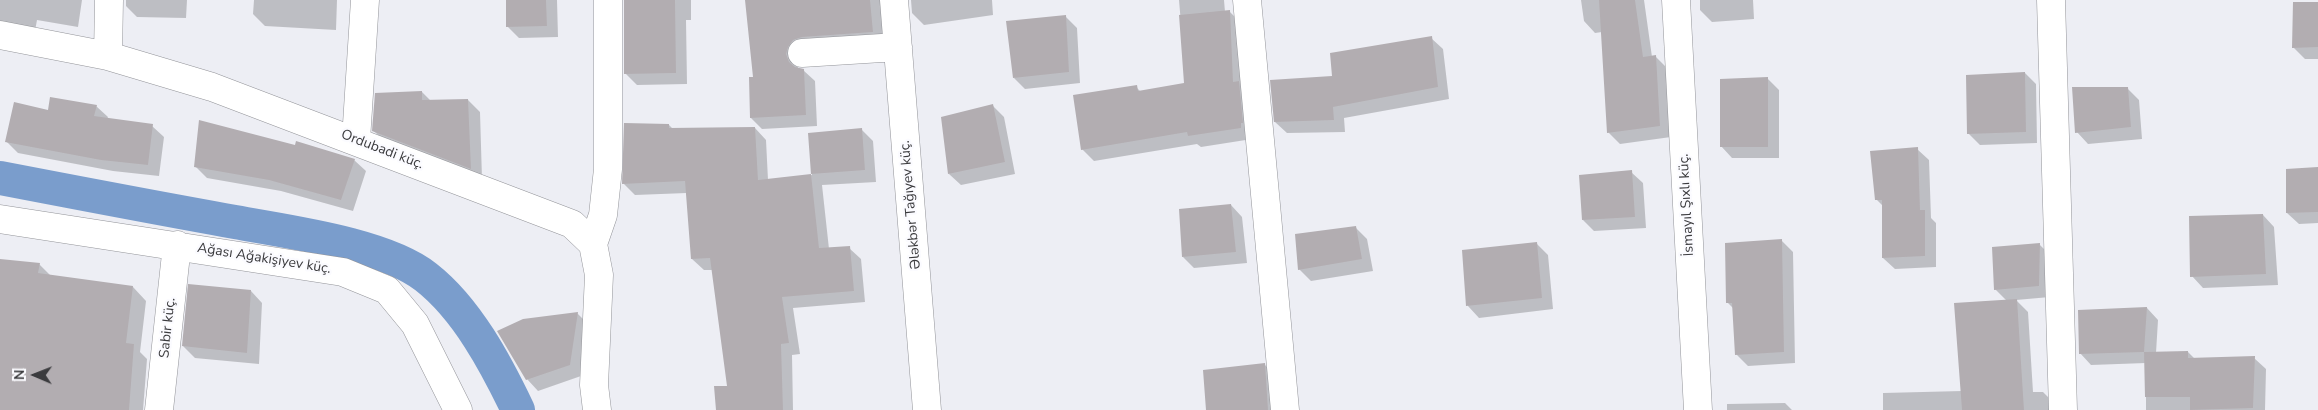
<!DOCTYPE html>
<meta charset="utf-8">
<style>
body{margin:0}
#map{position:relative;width:2318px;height:410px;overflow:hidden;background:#edeef4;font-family:"Nunito Sans",sans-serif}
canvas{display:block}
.north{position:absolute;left:10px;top:350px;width:50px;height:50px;-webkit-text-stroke:4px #fbfbff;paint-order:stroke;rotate:271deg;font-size:14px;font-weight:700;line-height:20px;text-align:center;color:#3b3b3e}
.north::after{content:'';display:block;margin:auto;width:18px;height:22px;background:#3b3b3e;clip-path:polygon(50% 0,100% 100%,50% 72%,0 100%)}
</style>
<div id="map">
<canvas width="2318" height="410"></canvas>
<div class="north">N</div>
</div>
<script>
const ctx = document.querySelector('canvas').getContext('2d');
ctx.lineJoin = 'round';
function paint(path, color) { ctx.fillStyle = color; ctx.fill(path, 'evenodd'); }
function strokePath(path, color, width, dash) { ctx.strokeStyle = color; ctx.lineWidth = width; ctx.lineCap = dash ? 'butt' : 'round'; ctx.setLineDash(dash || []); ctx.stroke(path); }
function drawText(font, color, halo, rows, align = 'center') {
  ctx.font = font + ' "Nunito Sans",sans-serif'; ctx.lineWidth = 4.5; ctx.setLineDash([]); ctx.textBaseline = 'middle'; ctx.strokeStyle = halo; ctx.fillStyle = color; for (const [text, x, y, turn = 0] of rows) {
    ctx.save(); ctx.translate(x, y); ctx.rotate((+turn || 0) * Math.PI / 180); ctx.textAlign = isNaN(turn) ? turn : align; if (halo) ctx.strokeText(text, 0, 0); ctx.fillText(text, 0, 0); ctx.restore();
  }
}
paint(new Path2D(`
 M0,0H82L78,27L37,20L35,31L0,25Z
 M126,0H187L186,18L137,17L126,6Z
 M254,0H337L336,30L265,26L253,14Z
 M507,0H557L558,37L519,38L507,26Z
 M625,0H691V20H686L687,84L637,85L625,73Z
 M747,0H896L891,29L882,31L884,43L799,58L798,69L803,70L815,81L817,126L762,129L751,118L754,78Z
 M911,0H992L993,15L924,25L912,13Z
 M1179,0H1224L1225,12L1229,11L1241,23L1252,139L1201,147L1197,144L1094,161L1082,149L1136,87L1141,92L1186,84Z
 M1581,0H1644L1652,57H1656L1667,68L1671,137L1620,144L1608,132L1602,32L1595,33L1584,21Z
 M1700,0H1753L1754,19L1712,22L1700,10Z
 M2318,3V59H2305L2293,47Z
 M1065,16L1077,28L1080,83L1025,89L1014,78Z
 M1431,38L1443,49L1449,99L1344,118L1345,132L1287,133L1275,122L1333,77Z
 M2025,73L2036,84L2037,143L1980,145L1968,133Z
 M1767,78L1779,90V158H1732L1721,146Z
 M2127,88L2139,100L2142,139L2088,144L2077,132Z
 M422,92L431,101L468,100L480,112L482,179L385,142L374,131Z
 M96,106L108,117L107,120L152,126L164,137L159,176L113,171L18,153L6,141Z
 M993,106L1004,117L1015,174L961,185L949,174Z
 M669,125L673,129L755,128L766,140L768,180L812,175L809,134L861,129L873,141L876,182L822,185L829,249L849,248L861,259L865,302L793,308L800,354L792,355L793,410H717L728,387L713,270H704L692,259L687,193L635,195L623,183Z
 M1917,149L1929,160L1931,218L1936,223V267L1895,269L1883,258V206L1876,199Z
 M354,160L366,171L353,211L281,191L207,178L195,166Z
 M2318,168V223L2299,224L2287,213Z
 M1631,172L1643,183L1646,228L1594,231L1583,220Z
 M1231,205L1242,217L1247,263L1194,268L1183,257Z
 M2263,215L2274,227L2278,285L2203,288L2192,276Z
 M1355,227L1367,239L1373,271L1311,281L1299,269Z
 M1781,240L1793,252L1795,363L1748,366L1737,355L1734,309L1727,302Z
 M1537,244L1548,255L1553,309L1479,318L1468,306L1463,251Z
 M2039,244L2051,256L2050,297L2016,300L2028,312L2033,392H2043L2055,404V410H1883V393L1962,391L2007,301L1995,289Z
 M0,260L39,264L51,276L133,287L146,301L140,352L147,359L143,410H0Z
 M251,291L262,303L259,364L195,358L183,346Z
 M2147,308L2158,320L2156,353L2188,352L2195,359L2254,358L2266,369L2265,410H2146V363L2091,365L2080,353L2079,311Z
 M577,313L589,325L581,376L538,391L527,379Z
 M1264,364L1276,376L1279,410H1207Z
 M1785,403L1792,410H1727V404Z`), '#0003');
strokePath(new Path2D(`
 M0,178C78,193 156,208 235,222C288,232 384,244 426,277C467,309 496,364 518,410`), '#7a9dcc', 34);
paint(new Path2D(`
 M506,0H546L547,26L506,27Z
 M624,0H675L676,73L624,74Z
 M745,0H870L873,32L802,37L793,40L788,47L786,54L789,62L795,67L804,69L806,115L750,118L749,77H753Z
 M1599,0H1635L1643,57L1656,55L1660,126L1607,133Z
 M2293,2H2318V47L2292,48Z
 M1230,10L1233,82L1239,81L1243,123H1241V128L1188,136L1187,132L1081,150L1073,95L1137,85L1138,91L1184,83L1179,15Z
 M1066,15L1069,72L1013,78L1006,21Z
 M1432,36L1438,87L1333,107L1334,120L1274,122L1270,80L1332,76L1330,53Z
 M2025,72L2026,132L1967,134L1966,75Z
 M1768,77V147H1720V79Z
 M2072,87H2128L2131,127L2075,133Z
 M422,91V100L468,99L471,169L372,131L375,93Z
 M50,97L97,105L94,116L153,124L148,165L101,160L5,142L14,102L48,110Z
 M993,104L1005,162L948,174L941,117Z
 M199,120L295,145L296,141L355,159L341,200L269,180L194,167Z
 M624,123L669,124V128L755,127L758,180L811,174L819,248L850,246L854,291L782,297L789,343L781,344L783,410H716L714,386H727L710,258L691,259L685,181L622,184Z
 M862,128L865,170L811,174L808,133Z
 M1918,147L1920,210H1925V256L1882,258V200H1875L1870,151Z
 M2318,167V212L2286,213V169Z
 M1632,170L1635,217L1582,220L1579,175Z
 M1231,204L1236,252L1182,257L1179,209Z
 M2263,214L2266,274L2190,277L2189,216Z
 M1356,226L1362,259L1298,270L1295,234Z
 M1782,239L1784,352L1735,355L1732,303H1726L1725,243Z
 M1537,242L1542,298L1466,306L1462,250Z
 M2040,243L2039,286L1994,290L1992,247Z
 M0,259L40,263L38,273L133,286L126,343L134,344L129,410H0Z
 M188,284L251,290L247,353L182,346Z
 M2017,299L2024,410H1962L1954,303Z
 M2147,307L2144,352L2079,354L2078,310Z
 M578,312L570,365L526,380L497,331L523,319Z
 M2188,351V358L2255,356L2253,408L2190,410V397H2145L2144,352Z
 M1265,363L1268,410H1206L1203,370Z`), '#b2adb1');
const street = new Path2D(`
 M894,0L927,410
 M1247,0L1285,410
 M1676,0L1698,410
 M2051,0L2063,410
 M0,35L108,56L212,87L572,224L593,244L599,275L594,385L597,410
 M802,53L898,47
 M108,56L109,0
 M356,140L365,0
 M0,219L343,272L387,290L415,324L458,410
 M593,244L603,215L608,169V0
 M159,410L177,245`);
strokePath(street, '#939499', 29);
strokePath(street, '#fff', 28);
drawText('14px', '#3b3b3e', '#fbfbff', [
 ["Ordubadi küç.",382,150,21],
 ["Ələkbər Tağıyev küç.",911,205,-95],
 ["İsmayıl Şıxlı küç.",1687,205,-93],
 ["Ağası Ağakişiyev küç.",264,259,9],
 ["Sabir küç.",168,328,-84]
]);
</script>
